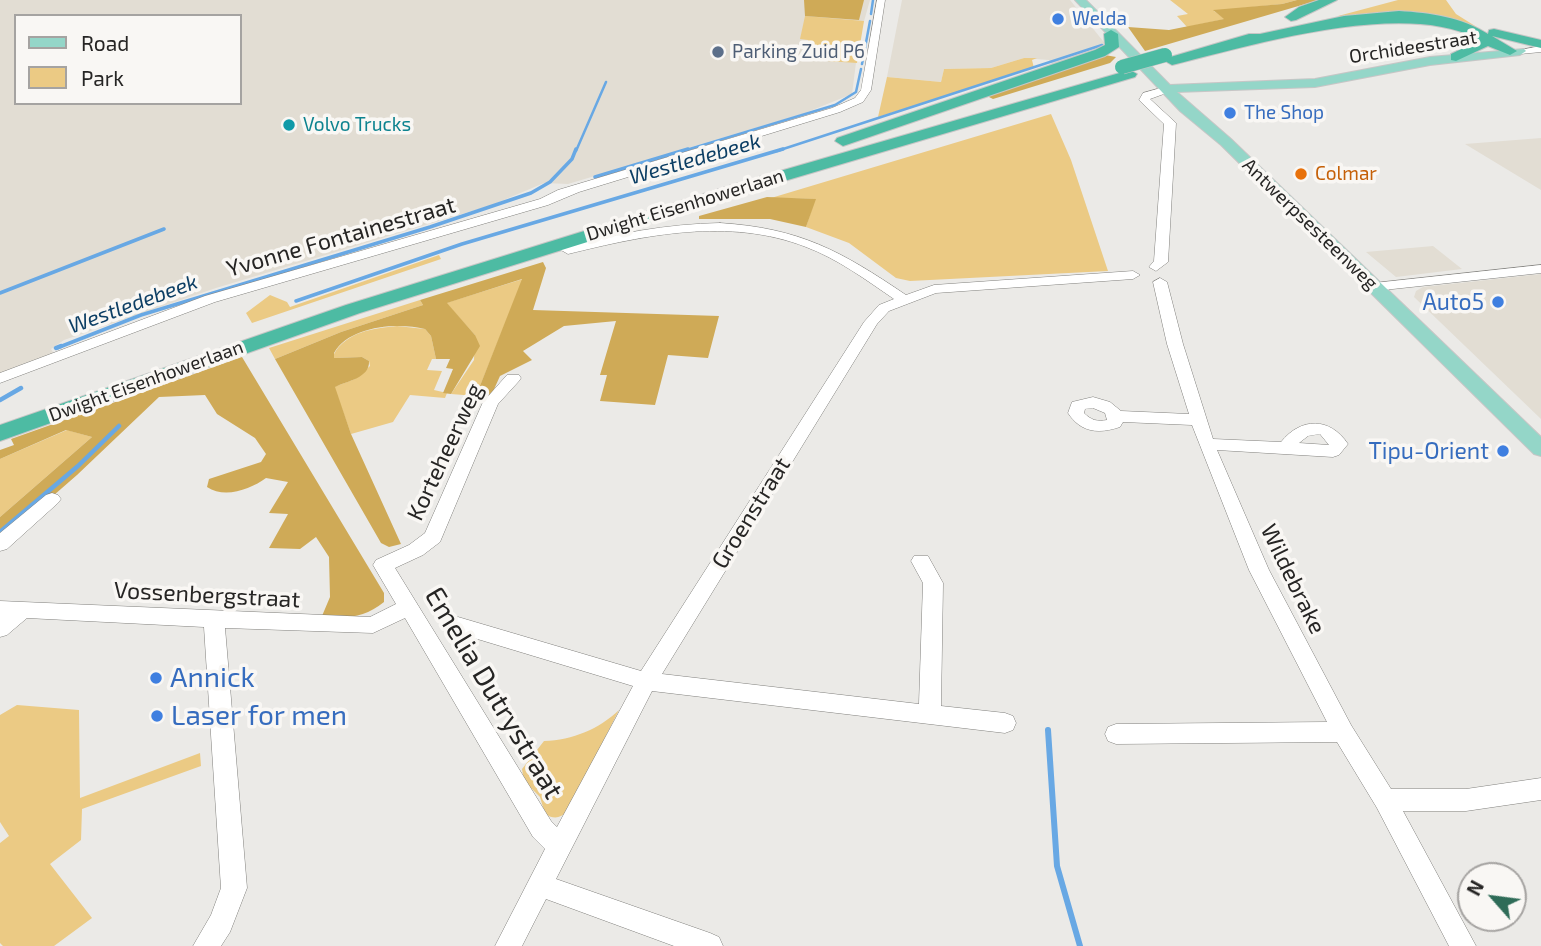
<!DOCTYPE html>
<style>
body{margin:0}
#map{position:relative;width:1541px;height:946px;overflow:hidden;background:#ebeae7;font-family:"Exo 2",sans-serif}
canvas{display:block}
.legend{position:absolute;left:14px;top:14px;width:228px;height:91px;box-sizing:border-box;background:#f9f7f4;border:2px solid #a5a3a1;margin:0;padding:9px 12px;list-style:none;font-size:21px;color:#262524}
.legend li{display:flex;align-items:center;gap:14px;height:35px}
.legend b{width:35px;border:2px solid #a5a3a1}
.north{position:absolute;left:1457px;top:862px;width:70px;height:70px;box-sizing:border-box;background:#f9f7f4;border:2px solid #a5a3a1;border-radius:50%;rotate:298deg;font-size:19px;font-weight:700;line-height:28px;text-align:center;color:#262524}
.north::after{content:'';display:block;margin:auto;width:24px;height:32px;background:#2f6c58;clip-path:polygon(50% 0,100% 100%,50% 72%,0 100%)}
</style>
<div id="map">
<canvas width="1541" height="946"></canvas>
<ul class="legend">
<li><b style="height:9px;background:#94d6c8"></b>Road</li>
<li><b style="height:19px;background:#ebca84"></b>Park</li>
</ul>
<div class="north">N</div>
</div>
<script>
const ctx = document.querySelector('canvas').getContext('2d');
ctx.lineJoin = 'round';
function paint(path, color) { ctx.fillStyle = color; ctx.fill(path, 'evenodd'); }
function strokePath(path, color, width, dash) { ctx.strokeStyle = color; ctx.lineWidth = width; ctx.lineCap = dash ? 'butt' : 'round'; ctx.setLineDash(dash || []); ctx.stroke(path); }
function drawText(font, color, halo, rows, align = 'center') {
  ctx.font = font + ' "Exo 2",sans-serif'; ctx.lineWidth = 7; ctx.setLineDash([]); ctx.textBaseline = 'middle'; ctx.strokeStyle = halo; ctx.fillStyle = color; for (const [text, x, y, turn = 0] of rows) {
    ctx.save(); ctx.translate(x, y); ctx.rotate((+turn || 0) * Math.PI / 180); ctx.textAlign = isNaN(turn) ? turn : align; if (halo) ctx.strokeText(text, 0, 0); ctx.fillText(text, 0, 0); ctx.restore();
  }
}
paint(new Path2D(`
 M0,0H870L859,39L852,94L805,113L568,184L544,183L492,205L216,288L64,340L51,349L54,354L0,375ZM16,16H240V103H16Z
 M902,0H1070L1107,46L1053,66L1049,60L1024,58L991,68L944,69L941,82L887,77Z
 M1541,138V190L1465,144Z
 M1433,246L1462,269L1396,277L1366,252Z
 M1541,274V419L1414,297L1416,291L1423,287Z`), '#e2ddd3');
paint(new Path2D(`
 M1170,0H1297L1282,4L1214,11L1225,19L1187,27L1177,16L1188,14Z
 M1398,0H1446L1456,14L1491,36L1466,24L1338,16Z
 M805,16L864,21L857,63L812,60L813,47L809,46L808,40L800,39Z
 M1024,58H1037L1032,60L1034,68L878,117L887,77L941,82L944,69L991,68Z
 M1051,114L1071,160L1108,271L910,281L896,278L849,243L806,227L815,199L771,198Z
 M439,255L441,259L252,323L246,313L270,295L287,302L290,307Z
 M523,279L476,396L451,394L474,360L475,335L446,303Z
 M420,300L423,305L341,332L275,359L269,348Z
 M397,326L425,329L431,336L436,359H432L427,370L442,371L434,390L447,393L445,398L410,395L393,422L351,434L334,387L355,379L370,366L369,361L362,357L334,358V354C346,332 374,328 397,326Z
 M67,430L92,437L0,517V459Z
 M17,705L79,710L80,798L200,753L201,766L82,809L81,840L50,864L92,918L54,946H3L0,943V843L9,836L0,822V715Z
 M619,710L568,811C560,818 555,820 545,814L540,797L524,781L522,769L544,741C573,740 599,729 619,710Z`), '#ebca84');
paint(new Path2D(`
 M804,0H864L859,20L805,16Z
 M1297,0H1319L1145,51L1128,27L1169,30L1224,19L1213,10L1282,4Z
 M1105,55L1116,57L1110,63L993,99L987,96Z
 M767,197L816,199L806,227L770,219H699V216Z
 M543,262L546,268L533,310L719,316L708,358L668,355L655,405L600,401L607,375H600L616,321L564,326L523,351L532,360L500,376L491,396H476L522,279L447,303L475,335L480,346L451,394L443,393L453,369L446,368L450,359H436L431,336L425,329C397,322 349,326 334,353V358L362,357L369,361C370,378 347,381 335,387L351,434L401,544L389,547L381,543L275,359L341,332L423,305L420,300Z
 M242,357L384,593V602C364,618 347,619 322,616L330,597L329,557L316,537L300,549L269,548L288,514L269,513L288,482L266,478C251,489 225,499 207,487L209,479L261,462L266,454L255,438L217,414L205,395L159,397L77,475L0,542V517L92,437L66,430L0,459V450L14,445L11,439Z`), '#cfaa57');
strokePath(new Path2D(`
 M871,14L873,0
 M862,64L870,21
 M576,151L606,82
 M683,151L835,105L856,92L861,69
 M777,151L1102,45`), '#68a8e4', 2.5);
strokePath(new Path2D(`
 M595,177L688,149
 M0,293L164,229
 M296,301L462,244L783,149
 M57,348L141,315L430,227L531,193L550,182L572,159L576,149`), '#68a8e4', 3.5);
strokePath(new Path2D(`
 M56,348L61,346
 M0,400L21,388
 M0,532L78,466L119,426`), '#68a8e4', 4.5);
strokePath(new Path2D(`
 M1048,730L1057,866L1080,946`), '#68a8e4', 6);
const minor = new Path2D(`
 M877,0H885L871,90L863,102L840,112L579,192L548,205L215,302L0,383V373L205,296L540,199L558,190L832,108L855,98L861,90Z
 M1541,46V52L1520,54L1515,51Z
 M1168,86L1172,87V91L1150,99L1176,123L1168,262L1156,271L1149,267L1154,261L1164,124L1139,100L1143,93Z
 M720,223C800,228 841,251 906,295L934,285L1133,271L1140,275L1133,279L936,293L889,311L877,324L662,674L919,704L923,583L911,561L914,556H928L943,583L941,706L1005,713L1013,716L1016,723L1013,730L1005,733L652,691L556,879L710,933L719,937L723,946H674L546,899L522,946H495L545,849L533,837L405,618L373,633L225,628L247,888L230,932L221,946H193L211,915L221,888L204,627L27,618L7,635L0,637V601L370,617L396,604L373,565L376,560L409,545L425,533L483,402L507,375H519L521,378L519,381L498,404L440,542L423,555L395,568L551,821L557,827L633,686L451,631L448,625L451,619L458,617L641,671L864,322L879,305L894,299C866,280 838,259 806,247C729,217 645,235 568,254L561,250L563,247C615,234 667,224 720,223Z
 M1541,265V273L1374,291L1367,287L1374,283Z
 M1160,278L1167,282L1183,344L1213,439L1281,442C1301,417 1330,417 1348,444L1339,455L1333,457L1217,450L1269,570L1351,725L1391,789H1466L1541,778V800L1466,811H1403L1476,946H1449L1377,808L1337,742L1116,744L1108,741L1105,734L1108,727L1116,724L1327,722L1249,570L1192,425L1123,422L1120,427C1099,434 1081,433 1068,413L1072,402L1093,397L1110,402L1121,411L1189,414L1167,344L1153,282ZM1093,408L1105,413L1107,420C1097,422 1091,420 1084,413L1085,409ZM1320,434L1329,445L1299,443L1308,436Z
 M52,493L58,495L61,499L58,503L7,549L0,551V533L46,495Z`);
const major = new Path2D(`
 M1075,0H1086L1170,85L1315,79L1430,57L1524,49L1526,51L1520,55L1430,65L1315,87L1177,92L1231,139L1541,437V456L1534,454L1221,145L1180,111Z`);
const highway = new Path2D(`
 M1319,0H1337L1296,20L1291,21L1285,17L1299,7Z
 M1399,11C1431,13 1461,17 1488,34L1489,30L1494,29L1541,40V48L1492,36L1517,51L1510,55L1488,46L1456,61L1451,60V54L1476,42V38C1401,0 1253,45 1172,65L1165,61L1167,58L1249,34H1260L1344,16Z
 M1111,30L1118,34L1119,47L1105,56L849,144L843,146L835,141L837,138L1095,50L1105,45L1104,34Z
 M1130,70L1137,74L1135,77L754,190L360,313L0,441V425L346,305L742,182Z`);
strokePath(minor, '#81807d', 1);
strokePath(major, '#c7c6c6', 2);
strokePath(highway, '#c7c6c6', 2);
paint(minor, '#fff');
paint(major, '#94d6c8');
paint(highway, '#4dbba3');
const highwayBridge = new Path2D(`
 M1122,67L1165,55`);
strokePath(highwayBridge, '#c7c6c6', 15, []);
strokePath(highwayBridge, '#4dbba3', 14);
for (const [x, y, r, color] of [
 [1058,19,7,"#3f7fe0"],
 [718,52,7,"#5c6f8a"],
 [1230,113,7,"#3f7fe0"],
 [289,125,7,"#0f9aa8"],
 [1301,174,7,"#e8710a"],
 [1498,302,7,"#3f7fe0"],
 [1503,451,7,"#3f7fe0"],
 [156,678,7,"#3f7fe0"],
 [157,716,7,"#3f7fe0"]
]) { const dot = new Path2D(); dot.arc(x, y, r, 0, 2 * Math.PI); ctx.fillStyle = color; ctx.fill(dot); strokePath(dot, '#f9f7f4', 2.5); }
drawText('19px', '#366cbe', '#f9f7f4', [
 ["Welda",1072,19],
 ["The Shop",1244,113]
], 'left');
drawText('19px', '#262524', '#f9f7f4', [
 ["Orchideestraat",1413,47,-9],
 ["Dwight Eisenhowerlaan",685,205,-17],
 ["Antwerpsesteenweg",1310,224,44],
 ["Dwight Eisenhowerlaan",146,381,-20]
]);
drawText('19px', '#4e5e75', '#f9f7f4', [
 ["Parking Zuid P6",732,52]
], 'left');
drawText('19px', '#0d838f', '#f9f7f4', [
 ["Volvo Trucks",303,125]
], 'left');
drawText('19px', '#c56008', '#f9f7f4', [
 ["Colmar",1315,174]
], 'left');
drawText('italic 21px', '#0c3e64', '#f9f7f4', [
 ["Westledebeek",695,159,-16],
 ["Westledebeek",133,304,-20]
]);
drawText('23px', '#262524', '#f9f7f4', [
 ["Yvonne Fontainestraat",341,237,-16],
 ["Korteheerweg",445,452,-65],
 ["Groenstraat",751,513,-58],
 ["Wildebrake",1293,579,64],
 ["Vossenbergstraat",207,595,3]
]);
drawText('23px', '#366cbe', '#f9f7f4', [
 ["Auto5",1484,302],
 ["Tipu-Orient",1489,451]
], 'right');
drawText('28px', '#366cbe', '#f9f7f4', [
 ["Annick",170,678],
 ["Laser for men",171,716]
], 'left');
drawText('28px', '#262524', '#f9f7f4', [
 ["Emelia Dutrystraat",494,693,59]
]);
</script>
